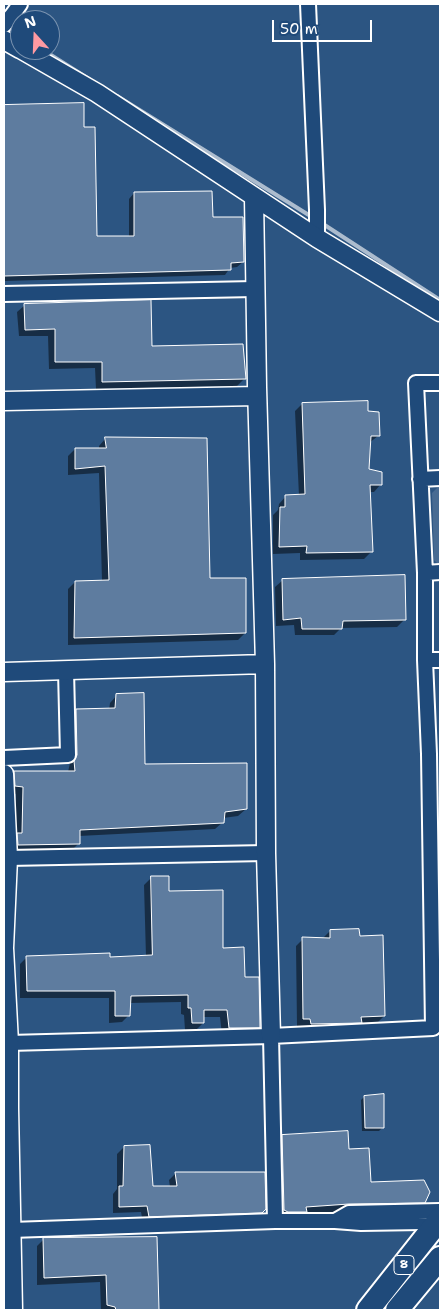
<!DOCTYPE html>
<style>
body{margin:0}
#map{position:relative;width:444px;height:1314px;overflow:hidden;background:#2c5582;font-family:"Shantell Sans",sans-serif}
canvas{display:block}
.frame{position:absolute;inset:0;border:5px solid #fff;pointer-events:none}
.north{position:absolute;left:10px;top:10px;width:50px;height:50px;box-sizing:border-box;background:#1f4a7a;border:1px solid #7992af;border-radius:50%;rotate:340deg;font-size:14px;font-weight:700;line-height:20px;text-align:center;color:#fff}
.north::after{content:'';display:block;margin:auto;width:18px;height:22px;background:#ff9aa2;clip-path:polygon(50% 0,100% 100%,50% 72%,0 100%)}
.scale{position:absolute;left:272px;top:20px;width:100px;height:22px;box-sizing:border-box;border:2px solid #fff;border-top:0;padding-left:6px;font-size:15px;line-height:18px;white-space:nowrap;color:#fff;-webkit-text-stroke:4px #1f4a7a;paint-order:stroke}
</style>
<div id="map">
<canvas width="444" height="1314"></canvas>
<div class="frame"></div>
<div class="north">N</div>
<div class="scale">50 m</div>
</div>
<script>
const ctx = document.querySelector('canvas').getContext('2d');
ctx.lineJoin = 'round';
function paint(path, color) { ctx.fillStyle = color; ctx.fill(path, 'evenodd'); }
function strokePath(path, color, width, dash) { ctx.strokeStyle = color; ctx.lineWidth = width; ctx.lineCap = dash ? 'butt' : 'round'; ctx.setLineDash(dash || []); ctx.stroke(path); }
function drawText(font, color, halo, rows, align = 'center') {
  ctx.font = font + ' "Shantell Sans",sans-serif'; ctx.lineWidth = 4; ctx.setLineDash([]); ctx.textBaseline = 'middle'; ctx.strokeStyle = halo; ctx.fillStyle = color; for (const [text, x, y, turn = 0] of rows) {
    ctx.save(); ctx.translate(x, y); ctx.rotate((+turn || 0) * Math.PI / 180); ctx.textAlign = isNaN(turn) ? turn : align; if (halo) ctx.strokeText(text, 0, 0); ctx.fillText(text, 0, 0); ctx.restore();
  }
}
paint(new Path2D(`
 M438,487H440V566L434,560L432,493Z`), '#486b92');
paint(new Path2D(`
 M83,105V129L96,237H129V199L134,193L211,218L243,262L237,267L230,268L225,275L4,281V106Z
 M25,305L151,348L244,379L237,386L96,389L95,368L49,369L48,336H19L17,312Z
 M302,404L366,412L378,436L369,443L368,470L381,484L374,492H369L371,552L364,559L300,560V553L273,554V515L278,510L279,504L286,496H299L295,411Z
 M105,439L209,580L245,633L238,640L68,645V589L75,582L102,581L99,473L68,475V456L75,449H99V446Z
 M283,580L404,620L397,627L341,628L334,635H295L294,625L276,626L275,587Z
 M117,695L144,766L246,809L238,816L223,818V822L215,829L79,836V843L72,850L11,852L15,837L16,794L8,793L7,779L14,772H68L70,763L69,718L76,711L109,710L110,703Z
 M151,878L168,892L222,949L244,979L259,1027L252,1034L222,1035L220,1017H203V1023L196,1030H185L184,1015L181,1014V1002L129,1003V1015L122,1022L109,1023V998H20V964L27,957L109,958L146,957L144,885Z
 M330,931L384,1016L377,1023H359L353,1029L304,1030L303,1026H297L296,946L303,939H322Z
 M364,1097L383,1127L379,1131H362L361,1100Z
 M282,1137L348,1150L370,1184L424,1202L418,1209L305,1213L299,1218H281L276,1143Z
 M124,1147L151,1187H170L169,1180L176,1173L265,1208L254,1219L143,1223L141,1212L113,1213V1194L117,1189V1154Z
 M156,1238L158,1310H101L100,1282L37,1285V1246L44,1239Z`), '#0007');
strokePath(new Path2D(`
 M4,14L20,33
 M43,50L89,79
 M117,96L312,217
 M320,222L440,300`), '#acbcce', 4);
const building = new Path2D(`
 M84,103V127H95L97,236H134V192L212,191L213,217H243L244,262L231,263V270L4,276V105Z
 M151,300L152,346L243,344L246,379L102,382V362H55V329L25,330L24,304Z
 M368,401V411L379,412L380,436H371L369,469L382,472V485H370L373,552L306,553L307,546L279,547L280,507H285V495L305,494L302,403Z
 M105,437L207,438L210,578H246V633L74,638L75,581L109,580L105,466L75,469V448H106Z
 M405,575L406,620L343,621L342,629H302L301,618L283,620L282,579Z
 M144,693L145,764L247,763V809L225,812L224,823L80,830V844L18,845L17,833H22L23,787L15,786L14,771H75L74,761L77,755L76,709L115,708L116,694Z
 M151,876H169V891L223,890V948L244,947L245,977H259L260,1028H229L227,1010H204V1023H192L191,1008H188V995L131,996L130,1016H115V991H27L26,956L110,953V957L152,955Z
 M359,929L360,936L383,935L385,1016L361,1017L362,1023L311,1024L310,1019H303L302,937L330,938V930Z
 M384,1094V1128H365L364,1096Z
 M348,1131L349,1149L369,1148L371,1182L424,1180L430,1192L425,1203L349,1204L306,1207L307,1212H288L284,1210L282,1135Z
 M150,1145L153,1186H177L175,1172H265L266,1209L262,1213L149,1217L147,1206L119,1207V1186H123L124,1146Z
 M157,1237L159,1310H116L115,1307L107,1305L106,1275L44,1278L43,1238Z`);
paint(building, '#5e7c9f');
strokePath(building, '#fff', 1);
const minor = new Path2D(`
 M308,4L317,210V238
 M4,25L13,14L20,4
 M4,294L255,289
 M420,479L440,478
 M425,573L440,572
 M425,660H440
 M4,758L68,755L66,670
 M8,858L266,853
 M271,1036L275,1221
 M9,1043L271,1036L433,1028L429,754L425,660V573L416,383H440
 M335,1221L361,1223L423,1222
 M11,1230L275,1221H335L349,1213L440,1211`);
const tertiary = new Path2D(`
 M4,40L20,49
 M22,50L97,93L317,238L440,312
 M254,197L257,387L265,664L266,853L271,1036
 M4,401L257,396
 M4,672L265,664
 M4,774L8,858L4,948L9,1043V1108L13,1310`);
const trunk = new Path2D(`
 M368,1310L440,1219
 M397,1310L440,1258`);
strokePath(minor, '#fff', 18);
strokePath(tertiary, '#fff', 21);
strokePath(trunk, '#fff', 26);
strokePath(minor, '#1f4a7a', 14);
strokePath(tertiary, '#1f4a7a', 18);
strokePath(trunk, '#1f4a7a', 22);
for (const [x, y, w] of [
 [404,1265,20]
]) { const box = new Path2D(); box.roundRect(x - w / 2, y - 9.5, w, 19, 4); ctx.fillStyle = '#1f4a7a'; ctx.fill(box); strokePath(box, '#fff', 1); }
drawText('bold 12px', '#fff', null, [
 ["8",404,1265]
]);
</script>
